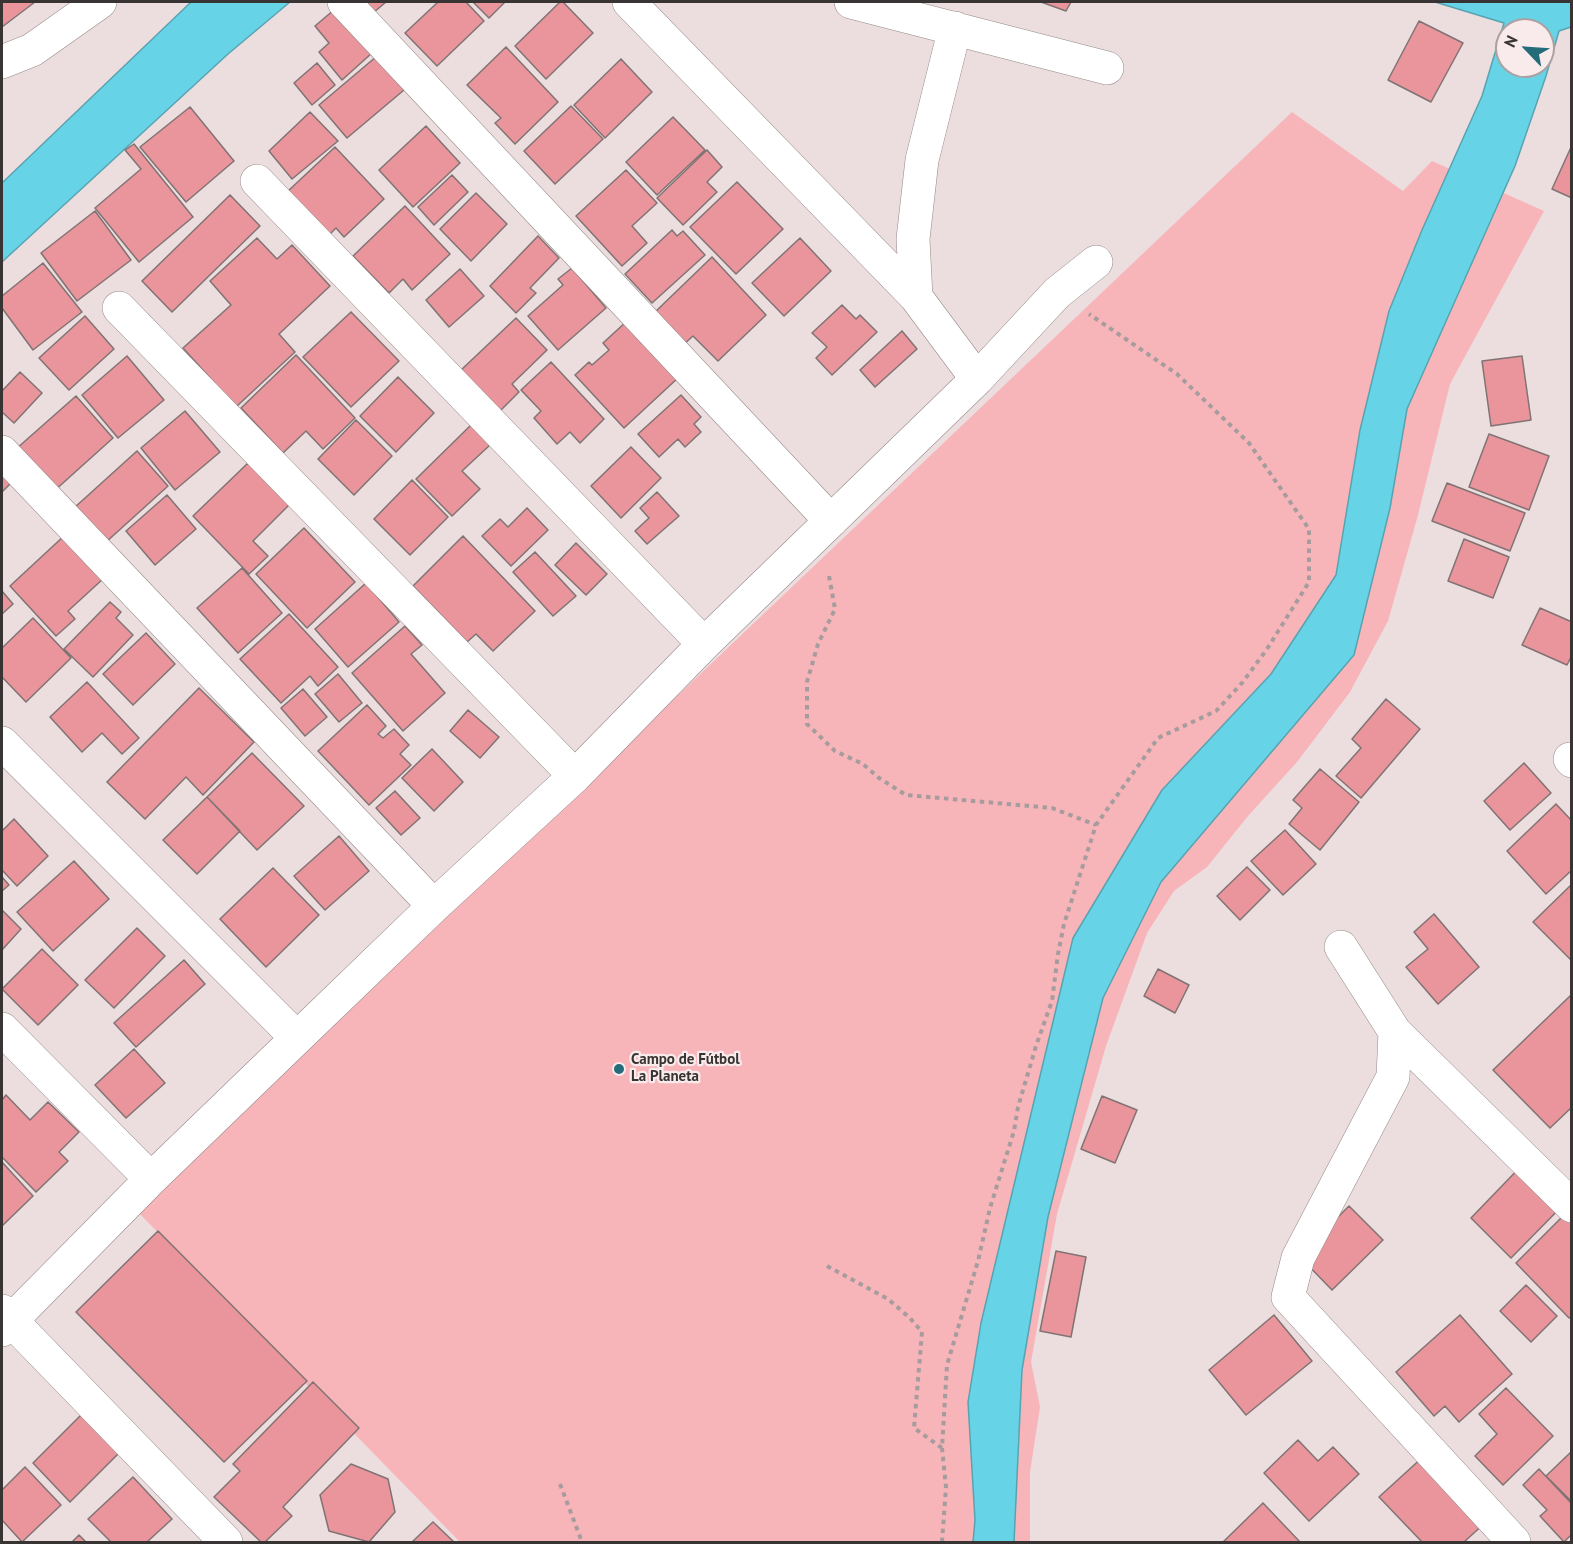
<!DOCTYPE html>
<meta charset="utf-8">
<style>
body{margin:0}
#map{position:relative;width:1573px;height:1544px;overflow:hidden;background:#ecddde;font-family:"PT Sans",sans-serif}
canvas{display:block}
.frame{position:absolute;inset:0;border:3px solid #393434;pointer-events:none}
.north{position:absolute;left:1495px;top:18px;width:60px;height:60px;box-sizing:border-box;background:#f9eaeb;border:2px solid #aca1a2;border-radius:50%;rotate:295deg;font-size:16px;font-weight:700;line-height:24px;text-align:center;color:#393434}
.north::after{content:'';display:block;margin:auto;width:21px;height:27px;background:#246c79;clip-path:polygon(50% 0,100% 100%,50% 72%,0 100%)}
</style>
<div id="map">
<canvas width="1573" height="1544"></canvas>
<div class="frame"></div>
<div class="north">N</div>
</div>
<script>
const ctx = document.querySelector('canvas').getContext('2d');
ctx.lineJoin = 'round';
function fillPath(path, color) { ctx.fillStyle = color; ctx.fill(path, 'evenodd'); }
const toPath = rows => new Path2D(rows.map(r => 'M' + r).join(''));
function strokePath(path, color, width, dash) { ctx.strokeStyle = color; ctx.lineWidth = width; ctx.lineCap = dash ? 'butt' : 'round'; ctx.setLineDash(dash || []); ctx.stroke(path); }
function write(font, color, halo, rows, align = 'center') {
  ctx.font = font + ' "PT Sans",sans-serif'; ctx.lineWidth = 4.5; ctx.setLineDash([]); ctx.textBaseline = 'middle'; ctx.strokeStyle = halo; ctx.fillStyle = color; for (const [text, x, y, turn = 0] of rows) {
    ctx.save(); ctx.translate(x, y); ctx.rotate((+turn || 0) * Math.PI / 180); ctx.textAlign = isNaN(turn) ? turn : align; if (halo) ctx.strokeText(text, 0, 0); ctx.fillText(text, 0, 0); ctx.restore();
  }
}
fillPath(toPath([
 [1292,112,1403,191,1432,161,1544,211,1450,384,1418,515,1388,621,1350,692,1297,762,1248,816,1207,867,1174,891,1147,933,1106,1046,1057,1214,1031,1362,1040,1407,1030,1472,1030,1542,460,1542,136,1210]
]), '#f7b5b9');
const water = toPath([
 [191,2,290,2,228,54,2,262,2,183,191,2],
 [1435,2,1571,2,1571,27,1559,31,1546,76,1515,166,1407,409,1390,508,1354,655,1161,882,1103,998,1048,1217,1022,1370,1014,1542,973,1542,975,1520,968,1402,981,1323,1073,938,1162,790,1271,674,1336,575,1360,430,1389,311,1422,230,1482,96,1504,23,1435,2],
 [1507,30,1543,30,1543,66,1507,66,1507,30]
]);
fillPath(water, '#67d3e7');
strokePath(water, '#59a3b1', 1.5);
const building = toPath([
 [2,2,35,2,2,27,2,2],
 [362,2,386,2,373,13,362,2],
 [438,2,466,2,484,21,437,66,405,33,438,2],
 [473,2,505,2,489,18,473,2],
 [560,2,563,2,593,33,546,79,515,46,560,2],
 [1041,2,1071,2,1066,11,1041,2],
 [335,9,372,53,342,80,319,52,329,43,315,26,335,9],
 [1419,21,1463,43,1431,102,1388,80,1419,21],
 [506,47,558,102,515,144,495,123,501,118,467,85,506,47],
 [377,56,404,90,347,138,319,105,377,56],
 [621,59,652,92,605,138,574,105,621,59],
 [317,63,335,85,312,105,294,83,317,63],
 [571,106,603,139,555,184,524,151,571,106],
 [190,107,234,161,186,202,140,147,190,107],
 [310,112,338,141,292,179,269,151,310,112],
 [673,117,705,150,657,195,626,162,673,117],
 [426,126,460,163,413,207,379,170,426,126],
 [134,144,193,217,139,262,95,208,141,169,125,150,134,144],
 [1572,145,1572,198,1552,189,1572,145],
 [335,147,384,199,344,237,336,228,328,236,287,192,335,147],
 [707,150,722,167,707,182,717,192,683,225,657,198,707,150],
 [626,170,657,203,632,226,647,243,622,266,576,216,626,170],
 [452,175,468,192,434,225,418,207,452,175],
 [737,182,783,229,736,274,690,227,737,182],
 [476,193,507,224,471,261,440,229,476,193],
 [230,195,260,226,172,312,142,281,230,195],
 [405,206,450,254,412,290,403,279,389,293,353,256,405,206],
 [95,211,131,260,77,301,41,253,95,211],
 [672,230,677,236,683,231,705,255,652,303,625,274,672,230],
 [538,236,559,258,530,288,536,293,516,313,490,286,538,236],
 [257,238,277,259,292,245,330,286,279,334,295,352,236,407,183,348,231,305,210,281,257,238],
 [800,238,831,271,784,316,752,283,800,238],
 [712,257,766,315,718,361,693,336,683,345,653,314,712,257],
 [43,263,82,312,33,350,2,308,2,296,43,263],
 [572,268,606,308,558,350,528,316,563,285,558,279,572,268],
 [460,269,484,296,449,327,426,300,460,269],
 [842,305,856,319,860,315,877,332,832,375,816,358,827,347,812,333,842,305],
 [351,312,399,361,351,407,303,357,351,312],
 [85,316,114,349,69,390,39,358,85,316],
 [516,318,547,350,512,384,519,392,499,412,460,371,516,318],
 [627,321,679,377,624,428,575,375,589,362,592,365,609,350,603,343,627,321],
 [902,331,917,349,875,387,860,370,902,331],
 [296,355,355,418,323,449,306,431,283,453,241,408,296,355],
 [127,356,164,400,118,438,82,395,127,356],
 [1522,356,1531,420,1491,426,1482,361,1522,356],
 [551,362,604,419,580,443,570,432,557,444,534,418,541,411,521,390,551,362],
 [20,372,42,393,14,423,2,412,2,391,20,372],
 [398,377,434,413,396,452,360,416,398,377],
 [681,395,701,417,694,424,701,432,685,447,678,439,659,457,638,434,681,395],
 [76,396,113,438,53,492,16,449,76,396],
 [185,411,220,452,175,490,141,448,185,411],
 [356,420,392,456,354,495,318,459,356,420],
 [471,425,490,445,462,471,480,489,452,516,416,479,471,425],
 [1489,434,1549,456,1529,510,1469,487,1489,434],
 [631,447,661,478,621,518,591,486,631,447],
 [137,451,168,486,105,543,74,508,137,451],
 [248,463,289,505,253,541,268,556,249,574,193,516,248,463],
 [2,473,11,483,2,492,2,473],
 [412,480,448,517,410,555,374,519,412,480],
 [1447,483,1525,513,1510,551,1432,521,1447,483],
 [657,492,679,516,647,544,635,531,649,518,640,508,657,492],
 [167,495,196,529,155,565,126,531,167,495],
 [527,508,548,530,511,566,482,536,500,519,508,527,527,508],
 [304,528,355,582,307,628,256,574,304,528],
 [65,535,104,578,68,611,75,619,56,636,10,586,65,535],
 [463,536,535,611,493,651,476,634,467,642,413,586,463,536],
 [1464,539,1509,557,1493,598,1448,581,1464,539],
 [576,543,607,574,586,595,555,565,576,543],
 [535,552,576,596,553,616,513,572,535,552],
 [242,568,282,613,238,653,197,608,242,568],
 [366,583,399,622,348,667,315,629,366,583],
 [2,591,13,604,2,614,2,591],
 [110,602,121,612,116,618,133,635,93,677,64,649,110,602],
 [1540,608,1572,622,1572,655,1567,665,1522,645,1540,608],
 [289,614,338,667,318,686,310,676,281,703,240,659,289,614],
 [33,618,71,658,26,702,2,677,2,648,33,618],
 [405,626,422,645,411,654,445,693,403,731,352,673,405,626],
 [146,633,175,664,133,705,103,674,146,633],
 [338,674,362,703,339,722,315,694,338,674],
 [87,682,139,738,122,754,102,733,82,752,50,717,87,682],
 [199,688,254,742,203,795,186,777,145,819,107,782,199,688],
 [303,689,327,717,305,736,281,708,303,689],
 [1386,699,1420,729,1361,798,1336,776,1361,748,1352,739,1386,699],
 [367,705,386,726,378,734,383,738,394,729,409,745,400,754,411,765,369,805,318,751,367,705],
 [468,710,499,737,480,758,450,731,468,710],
 [432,749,463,782,434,811,402,778,432,749],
 [252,753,304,806,257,850,207,797,252,753],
 [1524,763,1551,793,1510,830,1484,801,1524,763],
 [1320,769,1359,802,1320,850,1289,824,1302,808,1293,800,1320,769],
 [395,791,420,818,401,835,376,808,395,791],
 [207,797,240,831,197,874,163,840,207,797],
 [1556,804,1572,821,1572,870,1546,894,1507,851,1556,804],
 [14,819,48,856,17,886,2,870,2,831,14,819],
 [1285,830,1316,864,1283,895,1251,861,1285,830],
 [339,836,369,871,325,910,294,876,339,836],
 [74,861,109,899,53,951,17,912,74,861],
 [1247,867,1270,890,1240,920,1217,896,1247,867],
 [273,868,319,915,266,967,220,919,273,868],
 [2,877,9,885,2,891,2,877],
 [1572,884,1572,961,1533,922,1572,884],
 [2,910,21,929,2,950,2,910],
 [1434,914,1479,967,1438,1004,1406,967,1428,949,1414,932,1434,914],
 [137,928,165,956,114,1008,85,980,137,928],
 [42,949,78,985,38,1025,2,989,42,949],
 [184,960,205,984,136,1047,114,1023,184,960],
 [1158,969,1189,985,1175,1013,1144,996,1158,969],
 [1570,996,1572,997,1572,1107,1550,1128,1493,1070,1570,996],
 [134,1049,165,1083,126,1118,95,1085,134,1049],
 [6,1095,30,1120,48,1102,79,1132,59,1152,68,1161,36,1192,2,1157,2,1100,6,1095],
 [1102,1096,1137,1110,1115,1163,1081,1149,1102,1096],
 [1526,1161,1567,1201,1511,1258,1471,1218,1526,1161],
 [2,1162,33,1196,2,1226,2,1162],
 [1349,1206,1383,1240,1332,1290,1299,1256,1349,1206],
 [1568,1211,1572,1214,1572,1316,1569,1318,1516,1263,1568,1211],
 [158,1231,307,1381,224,1462,76,1312,158,1231],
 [1056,1251,1086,1257,1071,1337,1040,1331,1056,1251],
 [1526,1285,1557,1316,1531,1342,1500,1311,1526,1285],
 [1274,1315,1312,1361,1246,1415,1209,1370,1274,1315],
 [1460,1315,1512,1374,1459,1422,1445,1406,1434,1416,1396,1372,1460,1315],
 [313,1382,359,1428,283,1507,292,1516,265,1542,261,1542,214,1497,240,1471,233,1464,313,1382],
 [1506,1388,1553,1436,1503,1485,1475,1456,1497,1434,1479,1414,1506,1388],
 [82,1414,120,1452,70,1502,33,1463,82,1414],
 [1298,1440,1318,1461,1333,1447,1359,1474,1309,1521,1264,1473,1298,1440],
 [1572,1451,1572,1502,1546,1476,1572,1451],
 [1425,1455,1486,1522,1464,1542,1422,1542,1379,1497,1425,1455],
 [351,1464,388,1479,395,1512,369,1542,329,1531,320,1495,351,1464],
 [25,1467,61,1505,22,1542,2,1520,2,1490,25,1467],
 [1539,1469,1572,1504,1572,1534,1564,1542,1540,1516,1547,1510,1523,1485,1539,1469],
 [133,1477,172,1519,147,1542,111,1542,88,1519,133,1477],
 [1263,1503,1300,1542,1223,1542,1263,1503],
 [433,1522,454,1542,412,1542,433,1522],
 [79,1535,86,1542,72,1542,79,1535]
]);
fillPath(building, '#ea959b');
strokePath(building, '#807374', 1.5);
const street = toPath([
 [344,2,831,521],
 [629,2,916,297,977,379],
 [851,2,1107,68],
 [2,62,32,50,100,2],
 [257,181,704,644],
 [916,297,913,239,922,160,955,28],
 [119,308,575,776],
 [2,452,434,906],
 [2,743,297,1038],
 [1570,759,1572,761],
 [1341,947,1395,1032,1393,1077,1298,1258,1288,1297,1514,1542],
 [2,1029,151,1179],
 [1395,1032,1572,1206],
 [2,1311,226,1542],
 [2,1330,151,1179,297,1038,434,906,575,776,704,644,977,379,1057,293,1096,262]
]);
strokePath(street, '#968989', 34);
strokePath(toPath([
 [829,576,835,609,818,644,807,682,807,724,835,751,863,764,879,778,906,795,1052,808,1096,825],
 [827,1266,888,1299,910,1318,922,1332,914,1428,942,1448],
 [560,1484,582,1542],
 [942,1542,946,1487,942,1448,947,1365,978,1261,990,1208,1014,1131,1018,1107,1036,1046,1052,1001,1058,954,1064,924,1096,825,1158,738,1216,711,1242,683,1267,649,1309,582,1309,529,1249,443,1177,374,1089,314]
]), '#a79c9d', 4, [4.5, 4.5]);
strokePath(street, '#fff', 33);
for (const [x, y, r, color] of [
 [619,1069,6,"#246c79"]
]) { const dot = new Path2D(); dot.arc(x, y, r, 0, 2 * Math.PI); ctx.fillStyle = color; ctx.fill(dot); strokePath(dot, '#f9eaeb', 2); }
write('bold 15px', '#393434', '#f9eaeb', [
 ["Campo de Fútbol",631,1060],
 ["La Planeta",631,1077]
], 'left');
</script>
